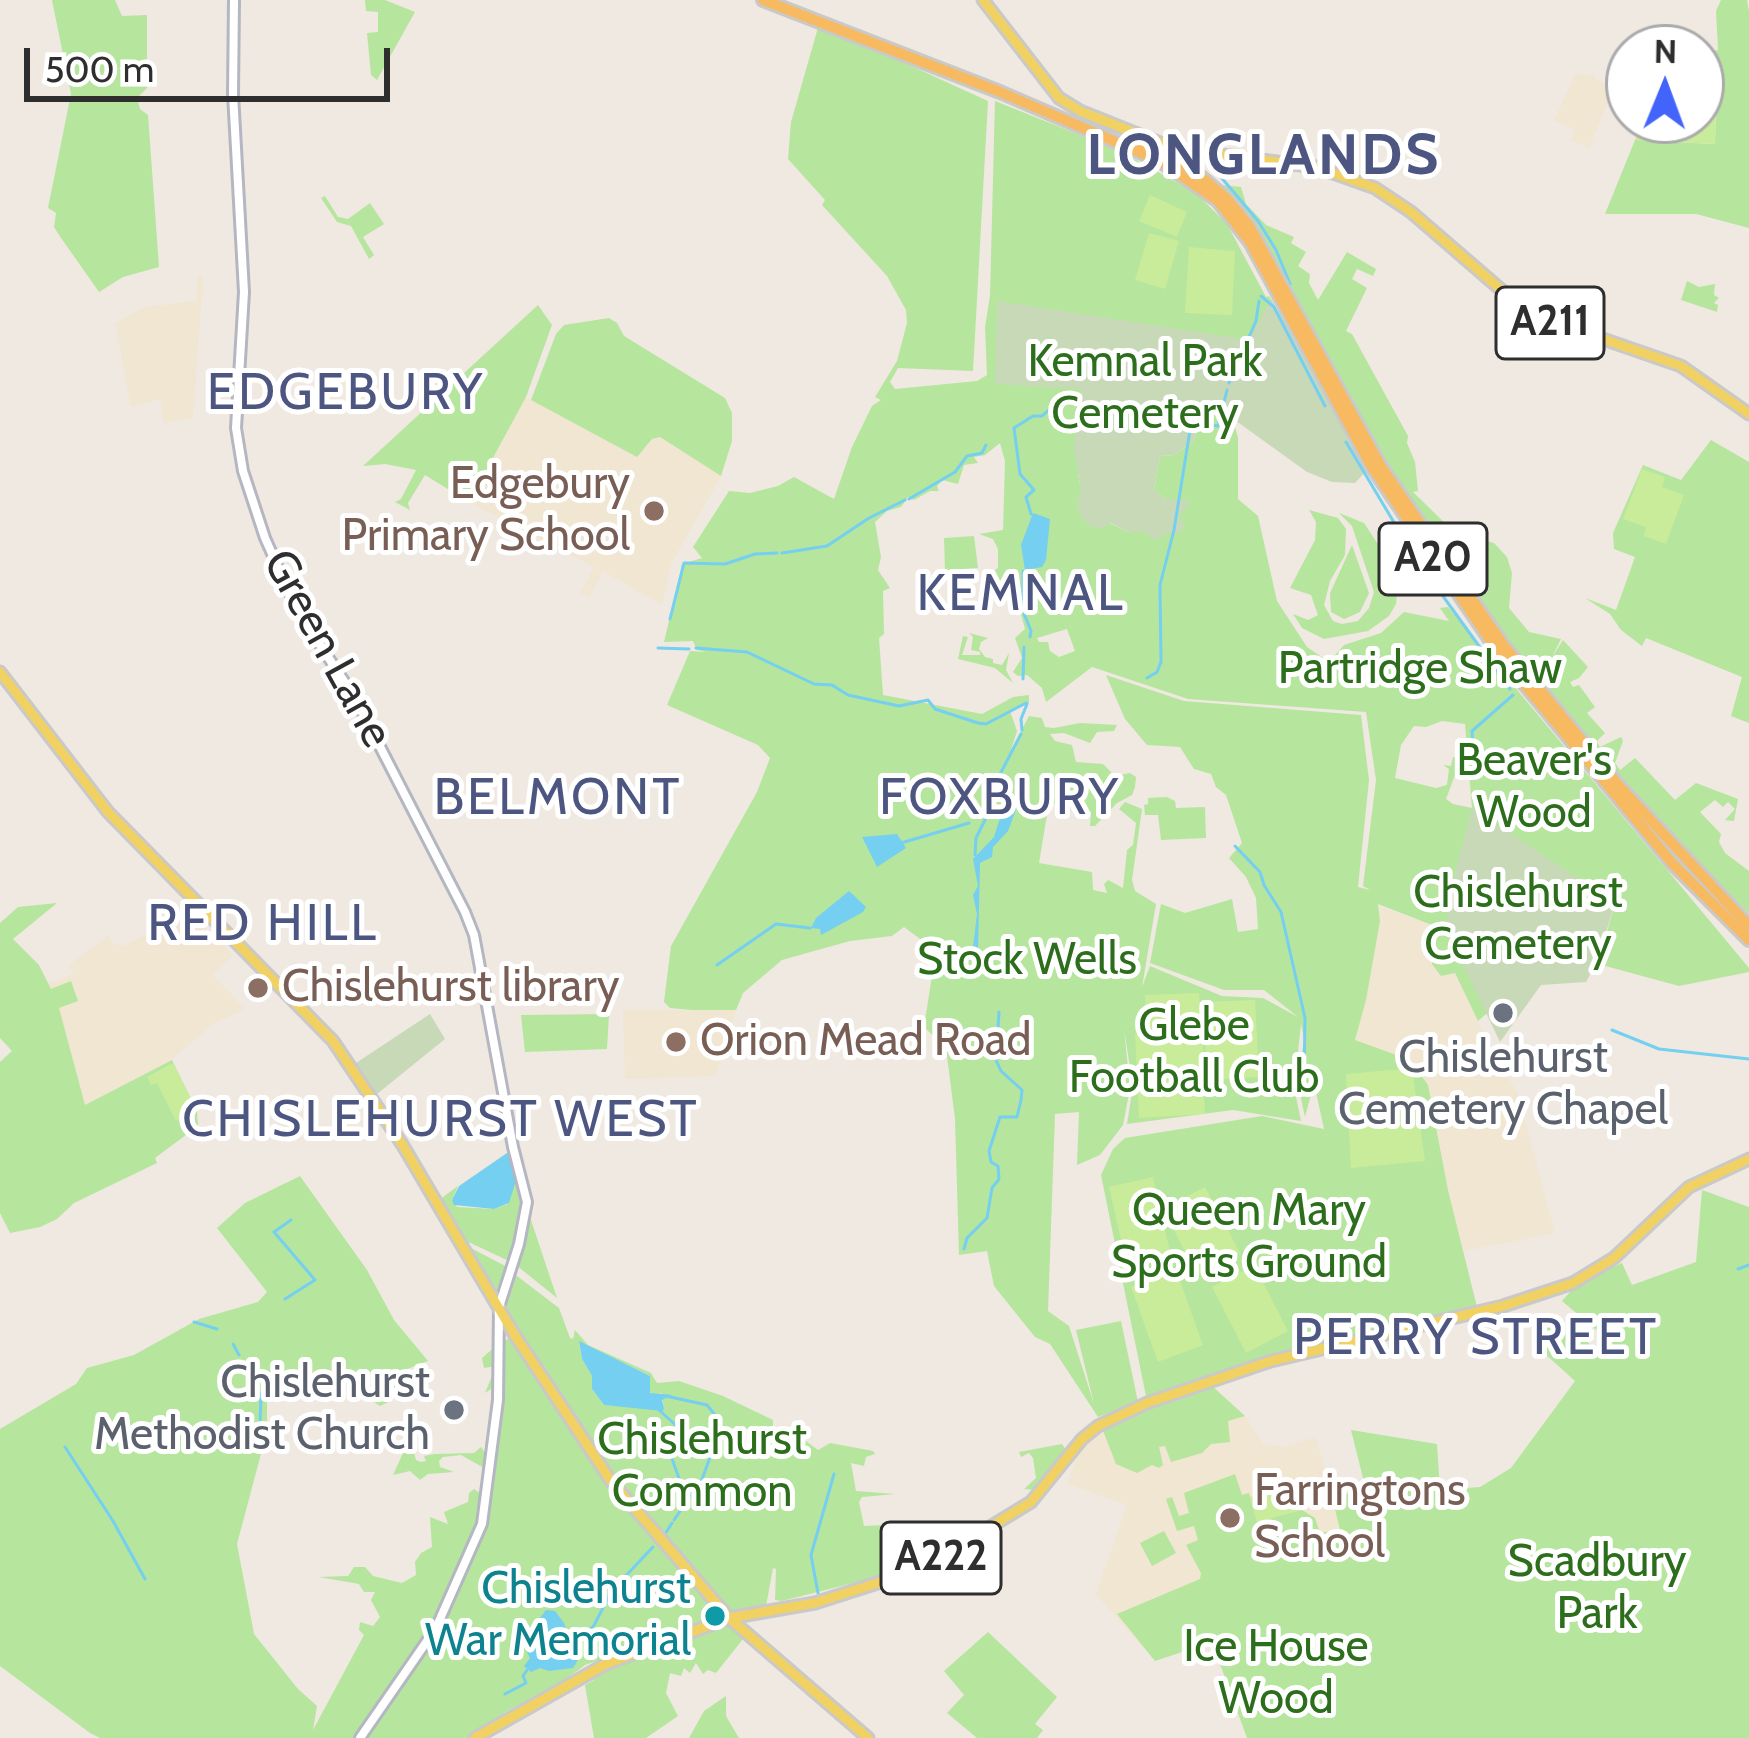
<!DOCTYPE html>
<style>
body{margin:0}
#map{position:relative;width:1749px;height:1738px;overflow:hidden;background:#efe9e1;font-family:Cabin,sans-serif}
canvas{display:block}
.north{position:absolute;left:1605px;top:24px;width:120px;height:120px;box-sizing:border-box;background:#fff;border:3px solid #ababab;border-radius:50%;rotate:1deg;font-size:33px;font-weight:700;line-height:48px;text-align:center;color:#2e2e2e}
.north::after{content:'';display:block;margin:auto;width:42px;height:54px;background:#4264fb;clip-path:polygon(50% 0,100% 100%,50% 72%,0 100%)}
.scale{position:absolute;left:24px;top:48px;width:366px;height:54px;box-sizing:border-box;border:6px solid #2e2e2e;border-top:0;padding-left:15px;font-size:36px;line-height:42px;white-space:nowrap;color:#2e2e2e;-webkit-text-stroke:9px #fff;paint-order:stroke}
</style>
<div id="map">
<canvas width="1749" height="1738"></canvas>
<div class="north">N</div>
<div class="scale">500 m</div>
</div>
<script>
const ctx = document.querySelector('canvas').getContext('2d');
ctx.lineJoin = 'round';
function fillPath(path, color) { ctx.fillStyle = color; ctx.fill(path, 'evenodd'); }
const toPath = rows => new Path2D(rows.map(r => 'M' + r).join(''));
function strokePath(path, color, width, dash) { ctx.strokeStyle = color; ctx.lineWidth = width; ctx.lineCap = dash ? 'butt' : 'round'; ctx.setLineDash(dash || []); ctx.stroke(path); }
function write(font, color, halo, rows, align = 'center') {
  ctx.font = font + ' Cabin,sans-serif'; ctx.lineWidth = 10; ctx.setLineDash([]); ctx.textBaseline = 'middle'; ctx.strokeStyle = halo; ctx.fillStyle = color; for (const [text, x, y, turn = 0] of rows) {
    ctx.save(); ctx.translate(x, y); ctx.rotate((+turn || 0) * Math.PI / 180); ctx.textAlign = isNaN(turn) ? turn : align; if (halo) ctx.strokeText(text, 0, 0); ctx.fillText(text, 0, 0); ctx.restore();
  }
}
fillPath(toPath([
 [1575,74,1595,75,1595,79,1614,87,1589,148,1571,140,1575,129,1554,121],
 [197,276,202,276,202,294,193,418,164,423,160,399,131,407,115,323,145,307,197,301],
 [526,397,636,456,652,439,659,437,721,476,672,562,662,605,603,571,589,597,581,593,594,567,469,502],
 [1379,906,1432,925,1489,1045,1518,1094,1555,1233,1464,1251,1448,1190,1428,1085,1356,1041],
 [186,909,233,955,213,975,245,1009,213,1024,171,1060,81,1108,48,984,74,973,69,965,108,936,113,944,123,946,163,926,175,913],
 [736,1010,716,1076,625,1079,623,1010],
 [1211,1385,1245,1416,1263,1444,1283,1447,1316,1437,1356,1592,1155,1661,1096,1594,1127,1505,1068,1484,1078,1453,1095,1431]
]), '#f0e6d1');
fillPath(toPath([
 [52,0,115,0,122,16,147,15,147,88,137,98,140,109,148,115,159,267,123,277,99,292,59,235,54,227,56,213,48,208,71,94],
 [365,0,385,0,415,12,377,80,371,75,367,33,378,32,378,12,366,11],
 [1721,0,1747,0,1749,11,1749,228,1696,214,1605,214,1635,140,1715,144,1716,110,1701,108,1701,54,1718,50,1716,11],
 [819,24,988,101,973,371,898,368,890,382,895,389,977,381,987,375,985,327,990,296,995,101,1120,151,1196,193,1227,224,1266,297,1269,296,1293,336,1268,346,1014,304,1082,389,1078,474,1087,522,1110,523,1130,533,1139,529,1151,534,1166,499,1154,490,1160,456,1175,455,1193,441,1204,414,1232,418,1238,437,1238,499,1258,516,1277,601,1307,647,1329,662,1344,645,1381,633,1404,612,1449,621,1440,608,1448,607,1749,968,1749,972,1679,986,1598,964,1615,903,1478,1021,1455,973,1441,976,1432,964,1432,947,1436,942,1432,925,1378,904,1380,921,1366,1000,1355,1040,1410,1060,1428,1085,1448,1190,1477,1307,1273,1355,1147,1401,1101,1175,1113,1149,1125,1138,1262,1116,1324,1129,1314,1083,1305,1117,1298,1085,1304,1039,1301,1024,1294,1087,1301,1121,1233,1110,1127,1124,1133,1086,1124,1029,1130,1088,1123,1125,1100,1155,1077,1165,1079,1112,1055,1114,1048,1311,1069,1326,1094,1404,1076,1330,1121,1321,1138,1402,1098,1417,1050,1344,1035,1337,994,1286,987,1251,959,1255,955,1119,946,1048,924,1027,935,956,923,941,904,927,892,936,850,941,782,960,743,993,736,1010,692,1010,670,1008,664,1002,671,946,757,792,770,758,758,745,667,705,690,651,706,652,697,650,693,641,664,642,682,564,702,558,693,547,729,491,750,493,778,486,794,477,834,499,852,447,872,406,881,400,875,397,897,361,907,323,906,310,887,276,822,205,825,200,788,159,791,122],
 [1000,443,1005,461,1003,530,979,534,993,539,998,549,998,568,995,570,998,582,1012,580,1025,629,1015,638,1022,658,1013,672,1018,676,1027,675,1042,688,1046,702,1092,667,1188,699,1366,712,1376,780,1363,886,1370,890,1358,887,1369,780,1361,715,1184,701,1106,675,1125,719,1147,745,1180,747,1194,769,1211,774,1216,787,1226,795,1242,843,1229,858,1246,877,1256,898,1258,929,1238,932,1232,899,1185,913,1161,904,1150,963,1224,990,1264,990,1298,1017,1263,998,1222,996,1150,966,1142,987,1156,904,1135,891,1132,880,1142,809,1125,802,1119,809,1136,823,1133,845,1127,850,1123,888,1108,880,1104,884,1107,893,1093,890,1092,872,1039,863,1049,803,1091,812,1090,826,1095,826,1117,803,1132,795,1135,787,1136,777,1130,773,1115,776,1103,764,1076,762,1072,745,1055,741,1050,734,1064,733,1090,743,1097,732,1114,731,1117,725,1080,723,1054,728,1045,727,1042,718,1029,716,1011,750,1017,731,1010,711,1029,703,1029,695,1013,697,982,714,883,695,879,638,884,634,883,591,890,588,878,570,881,557,875,522,887,511,901,507,908,497,914,500,930,491,939,491,937,486,942,480,958,484,964,465,978,463,974,457,985,455],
 [1067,629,1075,651,1059,657,1050,651,1048,642,1039,642,1037,638],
 [1442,721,1465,724,1472,808,1453,804,1446,799,1455,775,1461,775,1457,757,1453,757,1451,766,1443,765,1449,769,1447,785,1436,788,1395,778,1401,745,1414,726,1426,727],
 [1223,185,1241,187,1246,204,1266,225,1294,237,1291,243,1306,252,1298,266,1310,274,1309,283,1318,300,1347,252,1376,269,1373,276,1357,269,1352,279,1367,288,1346,331,1352,334,1408,436,1407,443,1415,462,1418,491,1413,492,1453,531,1494,543,1507,557,1512,573,1509,608,1529,632,1561,639,1552,657,1563,640,1588,667,1579,678,1570,682,1573,687,1579,685,1595,707,1587,713,1605,733,1597,741,1600,747,1621,737,1623,741,1615,763,1620,770,1635,758,1675,800,1696,783,1738,799,1734,821,1725,820,1735,809,1728,802,1723,807,1715,800,1700,812,1721,834,1719,842,1725,853,1749,871,1749,914,1642,805,1510,644,1405,491,1335,375,1268,246],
 [325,196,338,217,348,219,370,203,384,224,363,237,374,255,369,259,351,226,337,222,321,198],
 [1687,281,1699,287,1715,284,1714,295,1719,298,1714,303,1718,305,1717,312,1681,300],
 [538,305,552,325,526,397,469,502,425,475,408,503,410,510,395,502,401,499,416,470,385,464,363,466],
 [609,318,617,323,624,336,725,398,732,413,732,441,721,476,660,437,652,439,637,457,531,400,556,334,564,325],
 [1711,440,1749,462,1749,723,1731,716,1742,677,1646,638,1642,646,1621,630,1610,614,1585,598,1616,610,1635,557,1614,549,1613,533,1643,465,1681,480],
 [1309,510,1338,518,1346,529,1345,555,1330,581,1324,605,1333,621,1342,624,1358,621,1369,608,1374,592,1352,526,1339,513,1364,523,1393,567,1398,585,1396,604,1389,616,1368,631,1324,639,1302,628,1293,614,1308,620,1318,615,1311,595,1290,588,1315,540,1316,522],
 [974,536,978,568,945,570,944,538],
 [1352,545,1369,593,1360,612,1344,619,1331,612,1330,593],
 [969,633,988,638,981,642,979,649,985,657,993,659,993,663,1002,665,1009,653,1006,670,1013,683,995,668,958,659,963,636,968,637,962,655,980,655,980,652,971,650,973,637],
 [1167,797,1175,801,1176,808,1205,807,1206,838,1161,840,1158,815,1145,815,1144,805,1148,804,1148,798],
 [57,903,13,939,39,965,51,989,71,981,78,1001,59,1008,85,1105,172,1060,197,1111,198,1126,155,1158,157,1163,74,1203,57,1219,40,1227,10,1233,0,1213,0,1062,12,1051,0,1038,0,923,18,907],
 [609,1014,607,1049,525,1052,521,1015],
 [516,1174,525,1208,511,1262,462,1239,439,1200,458,1186,452,1200,457,1207,494,1209,508,1204],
 [300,1176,367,1270,394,1320,428,1361,392,1375,401,1396,380,1406,325,1369,267,1392,267,1431,237,1544,254,1634,298,1689,317,1706,313,1730,364,1635,359,1630,360,1622,373,1626,380,1617,371,1600,375,1592,364,1592,359,1584,319,1577,348,1576,354,1567,365,1567,373,1576,402,1583,416,1575,415,1562,421,1553,432,1547,430,1517,448,1524,444,1512,468,1502,469,1493,474,1489,483,1495,488,1471,494,1469,499,1400,494,1387,485,1393,496,1366,484,1368,482,1358,503,1340,511,1339,530,1361,503,1302,513,1273,559,1308,570,1338,573,1339,575,1330,588,1345,651,1373,657,1383,679,1381,723,1396,773,1420,773,1434,792,1431,818,1450,830,1443,873,1451,875,1454,866,1457,864,1466,851,1463,856,1491,895,1494,862,1497,859,1502,864,1526,925,1523,880,1545,882,1561,906,1559,916,1563,866,1583,857,1582,782,1601,775,1600,776,1569,773,1568,766,1606,729,1613,603,1462,652,1536,711,1605,713,1621,585,1665,557,1686,507,1711,468,1738,100,1738,90,1733,0,1666,0,1429,76,1384,87,1368,134,1355,199,1319,258,1302,267,1292,217,1228,245,1203],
 [579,1342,650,1376,648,1391,656,1396,661,1393,664,1408,604,1405,592,1389,592,1376,582,1359],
 [1702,1190,1749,1207,1749,1738,1247,1738,1212,1642,1155,1661,1117,1614,1200,1579,1201,1573,1186,1545,1198,1540,1194,1526,1177,1531,1166,1499,1172,1497,1179,1516,1189,1513,1184,1493,1235,1474,1242,1495,1249,1493,1257,1521,1302,1510,1315,1518,1320,1533,1340,1530,1332,1497,1366,1490,1351,1430,1437,1444,1440,1490,1480,1487,1511,1468,1575,1381,1533,1343,1553,1315,1605,1356,1613,1344,1562,1301,1577,1284,1622,1263,1632,1285,1696,1262],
 [529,1214,557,1298,516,1265],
 [469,1247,509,1268,499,1297],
 [1211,1385,1245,1416,1228,1421,1230,1442,1211,1444,1202,1453,1171,1462,1165,1446,1159,1447,1163,1465,1159,1468,1152,1465,1137,1473,1116,1464,1102,1428],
 [1062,1444,1067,1452,1035,1490,1024,1489,1036,1478,1033,1458,1029,1453,1021,1457,1019,1452],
 [481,1447,486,1454,484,1468,461,1455,443,1457,439,1461,440,1467,454,1472,428,1474,420,1480,410,1471,393,1475,403,1453,414,1453,416,1460,421,1462,426,1461,424,1456,434,1454,474,1453],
 [1164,1531,1176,1553,1152,1566,1140,1543],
 [730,1626,743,1639,716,1673,708,1670,703,1674,696,1663,690,1673,684,1668,681,1676,670,1673,666,1693,678,1716,646,1738,594,1738,585,1685,594,1680,594,1675,712,1628],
 [988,1632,1057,1697,1035,1724,1043,1730,1037,1738,977,1738,947,1713,964,1695,944,1671],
 [726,1696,726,1716,739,1738,689,1738,704,1711]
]), '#b6e59e');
fillPath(toPath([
 [1271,299,1369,468,1355,483,1332,482,1307,472,1232,418,1204,414,1193,441,1175,455,1160,456,1154,490,1166,499,1191,500,1178,518,1185,524,1180,533,1170,532,1155,540,1143,531,1130,533,1111,523,1103,528,1092,527,1080,515,1077,507,1081,502,1077,498,1081,492,1074,447,1081,389,995,384,997,301,1249,340],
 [1472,808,1615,903,1597,962,1586,982,1541,985,1500,1042,1446,929,1450,892],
 [430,1014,445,1039,377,1094,356,1063]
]), '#c8d9b8');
fillPath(toPath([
 [1701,108,1716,110,1715,144,1635,140,1643,120,1701,120],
 [1150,195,1187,212,1177,237,1139,221],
 [1149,233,1179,241,1165,289,1135,280],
 [1189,247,1235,251,1232,315,1185,313],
 [1642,469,1665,477,1662,487,1684,495,1666,544,1644,536,1646,527,1623,519],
 [1199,993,1201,1026,1147,1029,1145,995],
 [1255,1000,1259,1077,1207,1080,1203,1002],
 [1202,1030,1204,1071,1137,1074,1135,1034],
 [173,1063,197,1111,176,1121,157,1083,151,1085,147,1077],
 [1412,1068,1425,1161,1351,1168,1346,1074],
 [1203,1075,1205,1114,1139,1118,1137,1078],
 [1153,1177,1170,1252,1126,1262,1109,1187],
 [1205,1187,1240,1253,1197,1275,1163,1209],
 [1254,1265,1288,1331,1246,1353,1212,1287],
 [1176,1270,1203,1345,1158,1362,1131,1287],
 [1295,1484,1302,1510,1257,1522,1250,1497]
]), '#c9ec9a');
fillPath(toPath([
 [1033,513,1050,519,1046,560,1042,567,1025,570,1021,545],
 [1010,803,1017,807,1008,831,993,847,992,857,980,863,978,952,973,947,977,914,973,895,978,886,973,859,994,837,1001,815],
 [897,834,906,848,877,867,862,837],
 [849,891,866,907,863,912,821,935,820,929,811,928,816,918],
 [507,1153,512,1153,518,1174,509,1203,494,1209,454,1205,452,1200,459,1186],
 [579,1341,650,1376,650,1393,672,1395,662,1400,664,1408,663,1411,604,1405,592,1389,592,1376,582,1359],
 [546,1610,555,1611,564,1623,578,1660,573,1668,549,1671,540,1668,531,1672,524,1666,530,1658,525,1648,525,1638]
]), '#75cff0');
strokePath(toPath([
 [1218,163,1220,176,1258,221,1276,250,1290,284],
 [1261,296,1274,307,1325,406],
 [1229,383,1256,321,1259,301],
 [1346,442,1414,556,1510,689],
 [909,499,955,472,967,456,982,453,986,445],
 [1031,514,1026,497,1034,490,1020,474,1014,428,1033,416,1042,416,1059,401],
 [782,553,827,546,869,518,905,500],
 [1023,571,1023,611,1031,631,1030,637],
 [670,619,684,563,725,564,755,554,777,553],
 [658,648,689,649],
 [696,648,747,652,814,684,832,685,848,695,899,706,928,700,935,709,978,723,986,724,1026,703],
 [1147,678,1157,672,1161,662,1160,585,1174,530,1190,430,1198,423,1218,426,1227,390],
 [1023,679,1024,647],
 [1022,730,1021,719,1027,704],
 [1474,765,1472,731,1513,695],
 [997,780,1021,734],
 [987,817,993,797],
 [901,843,969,823],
 [1235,846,1260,872,1264,885,1281,912,1305,1018,1304,1076],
 [975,855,976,838,986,818],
 [717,965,776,924,810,928],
 [1612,1030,1659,1049,1749,1059],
 [964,1249,967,1238,987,1218,992,1188,999,1179,998,1166,991,1162,989,1151,1000,1117,1017,1117,1021,1100,1022,1090,1001,1071,996,1060,999,1012],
 [1738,1269,1749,1265],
 [285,1299,315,1280,274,1232,291,1220],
 [194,1322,217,1329],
 [233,1344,239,1355],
 [666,1396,707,1405,715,1415,712,1452,701,1482,688,1499],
 [659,1410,680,1429,670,1442,670,1453,687,1501,674,1520],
 [260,1425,261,1394],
 [65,1447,113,1521,145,1579],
 [665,1534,672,1523],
 [619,1583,653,1547],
 [818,1593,811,1555,834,1474],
 [578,1635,593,1627,614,1587],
 [505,1694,526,1683,523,1676,527,1670]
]), '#75cff0', 3);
const secondary = toPath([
 [234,0,233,94,244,292,236,428,243,471,265,538,297,610,355,698,465,912,474,935,513,1147,527,1202,519,1244,499,1307,498,1400,482,1524,436,1628,360,1738]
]);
const primary = toPath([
 [983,0,1059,98,1080,111,1175,149,1316,167,1375,188,1411,212,1528,313,1681,366,1749,414],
 [0,672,108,812,333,1041,402,1144,514,1334,611,1481,729,1618,868,1738],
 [475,1738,606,1664,729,1618,815,1603,921,1569,1031,1502,1082,1439,1098,1426,1147,1403,1271,1361,1503,1306,1573,1283,1614,1258,1689,1187,1749,1159]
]);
const trunk = toPath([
 [763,0,1000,92,1160,161,1218,201,1250,242,1372,467,1501,656,1672,863,1749,940],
 [1139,143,1192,169,1226,198,1249,226,1380,465,1504,646,1619,786,1749,926]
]);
strokePath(secondary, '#b4b7c1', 14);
strokePath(primary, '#c9c9c9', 15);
strokePath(trunk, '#c9c9c9', 16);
strokePath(secondary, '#fff', 8);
strokePath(primary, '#f2d163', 9);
strokePath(trunk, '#f8ba60', 10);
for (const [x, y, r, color] of [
 [654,511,12,"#8d6e63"],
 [258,988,12,"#8d6e63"],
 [1503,1013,12,"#6b7280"],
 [676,1042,12,"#8d6e63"],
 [454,1410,12,"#6b7280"],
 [1230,1518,12,"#8d6e63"],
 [715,1616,12,"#0f9aa8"]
]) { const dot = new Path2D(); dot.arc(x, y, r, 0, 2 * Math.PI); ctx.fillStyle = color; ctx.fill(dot); strokePath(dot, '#fff', 4.5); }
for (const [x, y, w] of [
 [1550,323,108],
 [1433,559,108],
 [941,1558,120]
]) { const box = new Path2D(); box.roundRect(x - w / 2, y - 36, w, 72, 9); ctx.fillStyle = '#fff'; ctx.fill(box); strokePath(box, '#2e2e2e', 3); }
write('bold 42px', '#2e2e2e', null, [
 ["A211",1550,323],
 ["A20",1433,559],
 ["A222",941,1558]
]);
write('45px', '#2c6e1b', '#fff', [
 ["Kemnal Park",1145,363],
 ["Cemetery",1145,415],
 ["Partridge Shaw",1420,670],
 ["Beaver's",1534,762],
 ["Wood",1534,814],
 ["Chislehurst",1518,894],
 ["Cemetery",1518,946],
 ["Stock Wells",1027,961],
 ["Glebe",1194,1027],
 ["Football Club",1194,1079],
 ["Queen Mary",1249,1212],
 ["Sports Ground",1249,1264],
 ["Chislehurst",702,1441],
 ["Common",702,1493],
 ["Scadbury",1597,1563],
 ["Park",1597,1615],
 ["Ice House",1276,1648],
 ["Wood",1276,1700]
]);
write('45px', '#785e54', '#fff', [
 ["Edgebury",630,485,"right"],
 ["Primary School",630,537,"right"],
 ["Chislehurst library",282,988],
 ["Orion Mead Road",700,1042],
 ["Farringtons",1254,1492],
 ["School",1254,1544]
], 'left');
write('45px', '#2e2e2e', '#fff', [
 ["Green Lane",327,649,61]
]);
write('45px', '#5b616d', '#fff', [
 ["Chislehurst",1503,1059],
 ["Cemetery Chapel",1503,1111],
 ["Chislehurst",430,1384,"right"],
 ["Methodist Church",430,1436,"right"]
]);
write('45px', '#0d838f', '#fff', [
 ["Chislehurst",691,1590],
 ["War Memorial",691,1642]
], 'right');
ctx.letterSpacing = '3px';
write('51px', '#4d5680', '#fff', [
 ["EDGEBURY",346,394],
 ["KEMNAL",1021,595],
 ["BELMONT",558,799],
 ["FOXBURY",1000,799],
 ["RED HILL",263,925],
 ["CHISLEHURST WEST",441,1121],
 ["PERRY STREET",1476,1339]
]);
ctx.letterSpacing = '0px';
ctx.letterSpacing = '3px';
write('bold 57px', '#4d5680', '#fff', [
 ["LONGLANDS",1264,157]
]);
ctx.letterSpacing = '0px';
</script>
